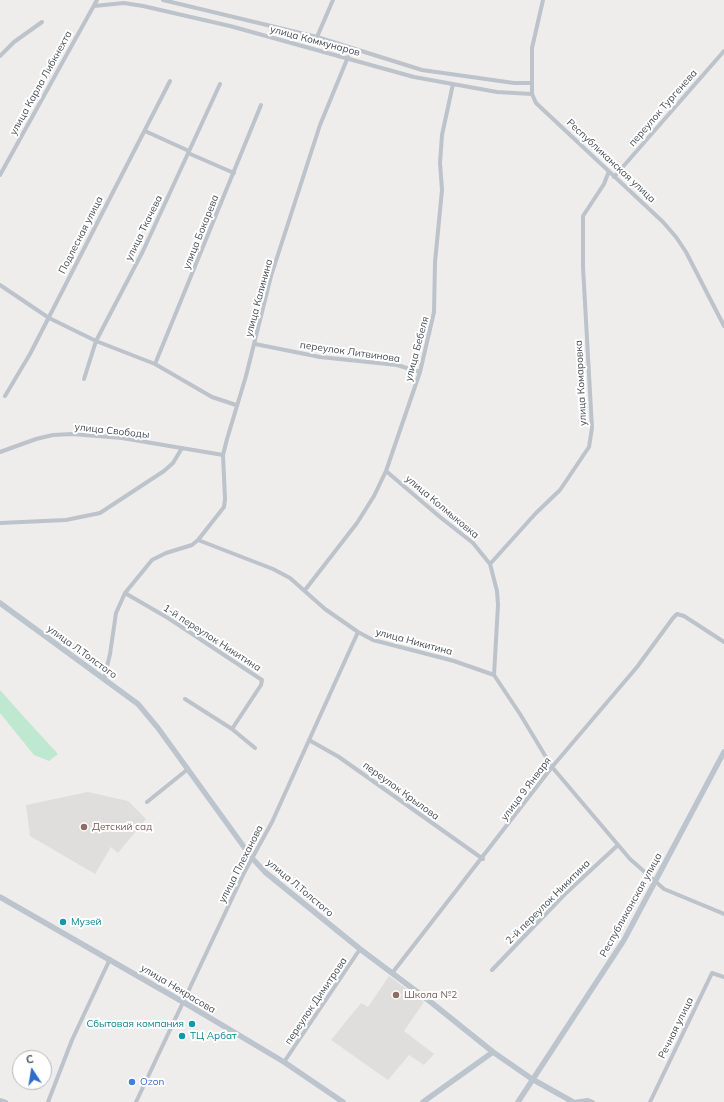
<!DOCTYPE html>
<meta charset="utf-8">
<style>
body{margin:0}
#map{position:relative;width:724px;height:1102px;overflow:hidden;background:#efecec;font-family:Mulish,sans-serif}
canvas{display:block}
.north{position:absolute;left:12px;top:1050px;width:40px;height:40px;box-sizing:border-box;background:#fff;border:1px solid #b5b9bc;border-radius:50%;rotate:348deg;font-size:11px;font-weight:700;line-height:16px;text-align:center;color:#474f57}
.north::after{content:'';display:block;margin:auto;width:14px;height:18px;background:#2d6dc8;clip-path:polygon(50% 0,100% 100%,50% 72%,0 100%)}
</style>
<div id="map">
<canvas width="724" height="1102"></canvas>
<div class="north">С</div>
</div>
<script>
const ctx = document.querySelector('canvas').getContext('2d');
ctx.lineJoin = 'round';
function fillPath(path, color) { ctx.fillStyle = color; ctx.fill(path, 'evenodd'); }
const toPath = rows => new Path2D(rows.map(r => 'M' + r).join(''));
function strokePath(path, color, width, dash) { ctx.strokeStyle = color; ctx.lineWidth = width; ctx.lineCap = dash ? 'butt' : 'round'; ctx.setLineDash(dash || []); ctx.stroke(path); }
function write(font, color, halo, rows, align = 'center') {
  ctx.font = font + ' Mulish,sans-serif'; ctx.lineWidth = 4; ctx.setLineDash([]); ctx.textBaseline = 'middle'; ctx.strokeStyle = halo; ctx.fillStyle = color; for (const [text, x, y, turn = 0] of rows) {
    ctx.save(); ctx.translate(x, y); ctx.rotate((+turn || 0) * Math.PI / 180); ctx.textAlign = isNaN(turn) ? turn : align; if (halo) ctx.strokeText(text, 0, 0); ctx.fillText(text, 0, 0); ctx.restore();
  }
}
fillPath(toPath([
 [88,792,128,801,146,819,118,853,111,847,95,874,30,836,26,805],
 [389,976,424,1002,404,1031,434,1054,424,1065,409,1055,388,1080,331,1040,361,1003,368,1007]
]), '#e0dddd');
fillPath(toPath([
 [0,690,24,717,58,754,49,761,34,755,0,713]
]), '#bfe8d0');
strokePath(toPath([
 [163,0,317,37,422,70,514,83,531,83],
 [543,0,532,48,532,94,536,103,663,222,676,237,686,252,724,326],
 [94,6,124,3,143,6,230,26,414,77,497,92,532,94],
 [317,37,333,0],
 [0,56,14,42,42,22],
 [145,131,189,151],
 [188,153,234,173],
 [0,175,97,0],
 [614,177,724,51],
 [0,285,49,318,96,341,155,364,212,397,236,405],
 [255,344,320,357,397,365,420,372],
 [155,364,261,105],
 [84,379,96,341,143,251,220,84],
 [5,396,30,354,170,81],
 [0,452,36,439,53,435,72,434,122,438,223,455],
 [386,471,440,517,473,543,490,564,497,591,498,605,494,675],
 [0,523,66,520,100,513,164,471,173,463,182,448],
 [198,540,224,507,225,499,223,455,227,439,246,376,271,276,320,125,348,57],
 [490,564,536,513,560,490,589,447,592,428,583,267,583,216,604,184,609,171],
 [305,590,357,523,374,496,386,471,420,372,434,312,435,262,442,190,440,163,442,135,453,84],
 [125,593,168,618,262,680,261,685,232,729,185,699],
 [104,679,110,654,116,613,125,593,152,560,166,553,192,545,198,540,273,569,290,578,325,609,358,632,373,640,454,661,494,675,520,714,552,767,630,859,664,889,724,914],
 [232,729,255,748],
 [309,740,339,757,483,859],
 [147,802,188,769],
 [492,970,564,895,618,845],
 [393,972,552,767,637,667,673,618,677,614,684,616,724,642],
 [284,1062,360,949],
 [0,1100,6,1102],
 [48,1102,72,1040,110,959],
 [136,1102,244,873,272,822,358,632],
 [574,1102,588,1100,593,1102],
 [650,1102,712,973,724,977]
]), '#bcc3ca', 4);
strokePath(toPath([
 [0,603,138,704,158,728,252,858,265,872,360,949,432,1003,493,1052,532,1079,573,1102],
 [0,897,190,1006,284,1062,343,1102],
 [423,1102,493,1052],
 [518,1102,624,940,724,752]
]), '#bcc4ce', 5.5);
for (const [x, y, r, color] of [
 [84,827,4,"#8d6e63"],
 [63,922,4,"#0f9aa8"],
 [396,995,4,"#8d6e63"],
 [192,1024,4,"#0f9aa8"],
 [182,1036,4,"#0f9aa8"],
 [132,1082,4,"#3f7fe0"]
]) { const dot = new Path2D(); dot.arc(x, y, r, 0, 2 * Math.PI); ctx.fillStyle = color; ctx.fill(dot); strokePath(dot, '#fff', 1.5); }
write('10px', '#474f57', '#fff', [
 ["улица Коммунаров",315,41,15],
 ["улица Карла Либкнехта",41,83,-61],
 ["переулок Тургенева",663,108,-49],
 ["Республиканская улица",611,161,43],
 ["улица Ткачева",144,228,-64],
 ["улица Бокарева",201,232,-68],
 ["Подлесная улица",81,235,-63],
 ["улица Калинина",259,298,-75],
 ["улица Бебеля",417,349,-75],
 ["переулок Литвинова",350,352,8],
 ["улица Комаровка",581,383,-93],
 ["улица Свободы",112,431,6],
 ["улица Колмыковка",442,507,40],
 ["1-й переулок Никитина",212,638,33],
 ["улица Никитина",414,642,15],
 ["улица Л.Толстого",82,652,36],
 ["улица 9 Января",526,789,-53],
 ["переулок Крылова",401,791,36],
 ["улица Плеханова",241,864,-63],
 ["улица Л.Толстого",300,888,40],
 ["2-й переулок Никитина",548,902,-45],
 ["Республиканская улица",631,905,-61],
 ["улица Некрасова",178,989,31],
 ["переулок Димитрова",316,1001,-56],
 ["Речная улица",676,1028,-64]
]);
write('10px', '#785e54', '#fff', [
 ["Детский сад",92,827],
 ["Школа №2",404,995]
], 'left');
write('10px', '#0d838f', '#fff', [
 ["Музей",71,922],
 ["Сбытовая компания",184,1024,"right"],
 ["ТЦ Арбат",190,1036]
], 'left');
write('10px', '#366cbe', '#fff', [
 ["Ozon",140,1082]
], 'left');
</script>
